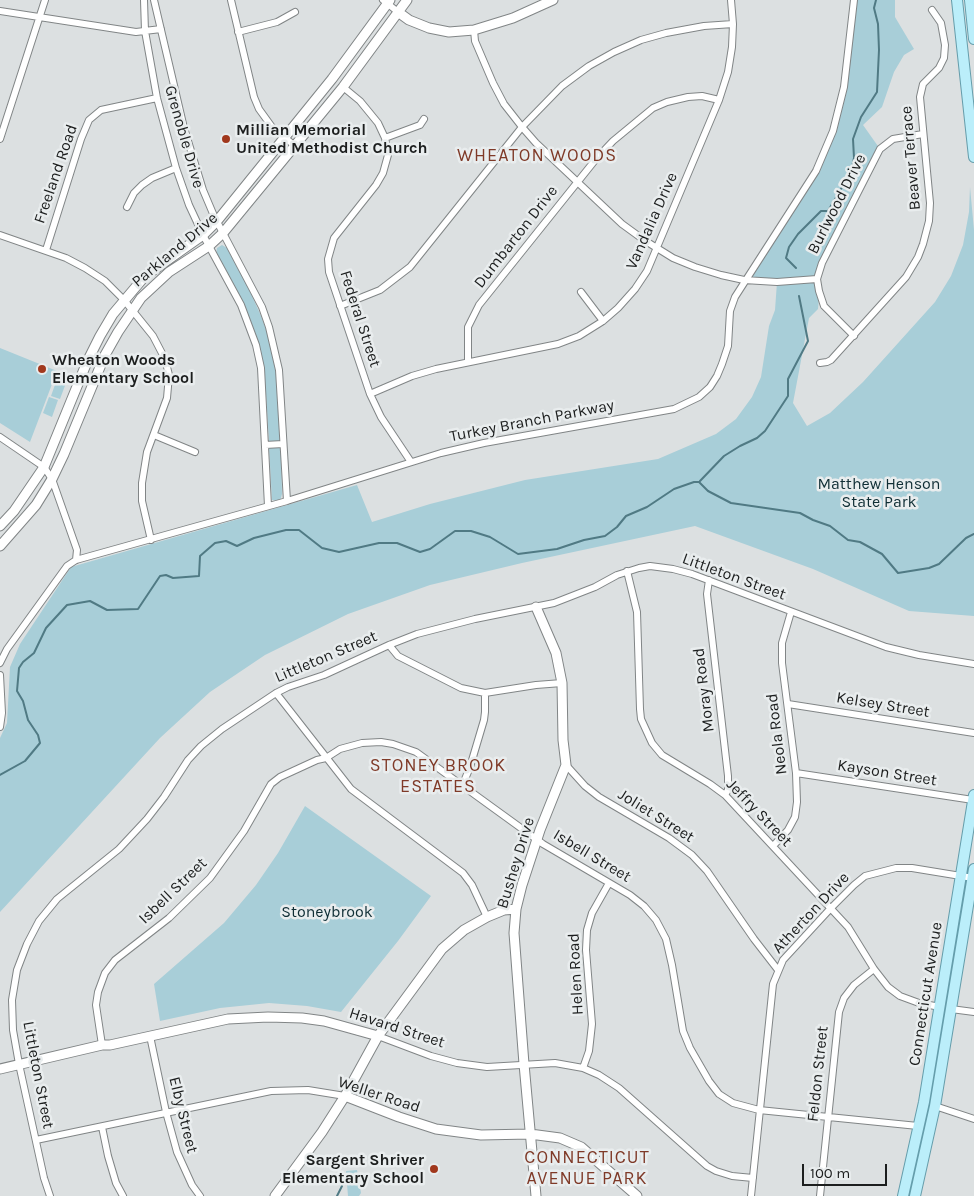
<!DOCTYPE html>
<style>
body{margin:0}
#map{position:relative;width:974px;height:1196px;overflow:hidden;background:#dce0e1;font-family:Karla,sans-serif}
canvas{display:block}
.scale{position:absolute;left:802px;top:1164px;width:85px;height:22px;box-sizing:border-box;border:2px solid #1c1e1e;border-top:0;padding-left:6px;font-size:15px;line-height:18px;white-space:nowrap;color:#1c1e1e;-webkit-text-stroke:4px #e9edee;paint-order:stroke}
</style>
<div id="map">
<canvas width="974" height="1196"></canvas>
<div class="scale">100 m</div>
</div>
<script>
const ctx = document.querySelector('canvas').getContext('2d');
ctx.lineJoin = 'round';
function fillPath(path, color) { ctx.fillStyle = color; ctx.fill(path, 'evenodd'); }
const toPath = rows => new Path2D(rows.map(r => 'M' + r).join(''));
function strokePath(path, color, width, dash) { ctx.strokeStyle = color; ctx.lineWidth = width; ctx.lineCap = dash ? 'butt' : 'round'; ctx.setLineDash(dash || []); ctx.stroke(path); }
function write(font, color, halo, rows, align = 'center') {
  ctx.font = font + ' Karla,sans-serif'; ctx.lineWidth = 5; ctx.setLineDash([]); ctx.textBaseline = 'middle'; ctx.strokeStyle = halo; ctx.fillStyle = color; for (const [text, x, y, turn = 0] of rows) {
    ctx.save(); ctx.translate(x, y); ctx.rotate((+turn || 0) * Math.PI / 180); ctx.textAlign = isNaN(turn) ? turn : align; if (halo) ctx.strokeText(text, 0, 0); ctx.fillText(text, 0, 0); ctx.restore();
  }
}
fillPath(toPath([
 [854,0,895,0,895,17,914,49,904,55,894,72,882,107,863,125,880,149,822,263,818,309,809,318,793,403,807,426,830,413,863,382,935,302,951,276,963,245,969,212,970,187,974,230,974,616,909,611,813,569,695,526,522,563,430,585,348,614,265,655,210,692,160,738,0,912,0,738,7,723,10,667,20,644,71,567,357,485,372,522,430,504,525,480,658,459,716,434,736,419,752,397,761,377,769,326,775,310,777,282,744,280,816,171,839,109],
 [222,245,227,248,249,289,261,316,269,338,277,380,280,441,269,441,266,394,262,363,216,254,217,248],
 [0,348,57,371,30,442,0,423],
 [57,379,66,383,60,399,51,396],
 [49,397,58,400,52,417,43,413],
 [269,448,281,448,282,494,280,501,272,500],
 [305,806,431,896,398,941,341,1012,307,1006,269,1003,220,1008,160,1021,154,984,224,923,256,885,278,853],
 [357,1170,361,1193,359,1196,348,1196,346,1171]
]), '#a8ced8');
strokePath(toPath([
 [796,268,786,258,789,247,798,234,821,211,828,211,851,172,854,158,853,139,861,117,877,92,879,50,878,24,874,8,876,0],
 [700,481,724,456,740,446,757,438,765,431,788,396,788,379,808,341,799,296],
 [0,775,25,761,40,743,38,735,28,720,23,701,17,691,19,668,23,662,34,653,46,628,67,605,90,601,107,610,138,609,160,576,166,575,173,578,199,576,200,556,215,543,226,541,237,546,254,538,286,530,299,530,322,548,339,552,379,543,397,543,420,552,430,549,455,531,471,531,490,537,518,554,557,549,584,540,605,536,617,527,626,516,647,507,674,489,694,482,699,482,708,491,731,503,800,513,813,520,830,526,848,540,860,542,882,554,898,573,929,568,939,564,966,538,974,534],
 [337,1196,342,1186]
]), '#507a84', 2);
const street = toPath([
 [144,0,145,31,157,98,176,168,189,205,203,235,241,305,256,345,261,368,268,506],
 [154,0,184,128,203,190,214,216,262,307,269,327,279,370,287,501],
 [231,0,254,97,259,109,272,127,295,146],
 [383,0,398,12],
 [0,11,136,32,161,29],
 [474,30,475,41,493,83,504,104,522,127,536,143,622,224,644,240,673,258,695,267,721,275,744,280,777,282,817,279],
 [238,32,277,22,295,12],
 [343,87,360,101,378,123,385,138,388,155,383,173,376,185,334,238,328,259,329,272,370,394,381,417,411,462],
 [385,138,420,125,424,119],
 [0,139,45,0],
 [127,207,134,193,142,185,152,178,176,168],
 [0,235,66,258,85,268,105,281,124,300,153,336,165,359,169,375,167,398,147,452,142,483,142,501,151,540],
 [46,250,81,139,89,120,101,110,157,98],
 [581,292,603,321],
 [340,306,380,290,410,267,522,127,562,86,589,66,614,52,641,40,666,33,704,26,733,24],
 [854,336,824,306,819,291,817,279,822,263,880,149,893,139,923,134],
 [468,361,468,327,479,305,596,159,613,141,653,108,667,102,688,97,702,96,719,100],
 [820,363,827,362,831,360,906,277,918,257,923,244,929,221,930,203,920,97,923,84,939,68,944,58,945,45,941,23,932,10],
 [370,394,412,376,436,369,558,344,579,336,603,321,618,308,635,289,647,271,719,100,728,72,732,47,733,24,731,0],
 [154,435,195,452],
 [0,437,44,467,52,479,77,550,76,560],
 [265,445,283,444],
 [627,571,637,612,640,709,641,719,652,743,662,755,710,784,725,795,848,927,874,969,888,987,900,996,919,1003,940,1007],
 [709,580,707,594,728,776,728,790,725,795],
 [389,645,398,656,461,688,485,693,536,685,562,683],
 [0,663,7,649,67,566,76,560,287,501,441,453,484,443,674,409,699,397,710,387,717,376,722,364,728,346,730,311,735,297,816,171,833,131,844,87,854,0],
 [0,675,2,713,0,727],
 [276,693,351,789,463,873,472,885,487,917],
 [788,704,974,733],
 [566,765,585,786,599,797,669,838,692,855,707,871,754,939,778,970],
 [796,773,973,800],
 [463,784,470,767,484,720,485,712,485,693],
 [773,846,788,830,795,817,797,802,796,773,782,663,782,643,791,612],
 [951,1009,974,1012],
 [150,1036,166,1112,177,1152,192,1185,200,1196],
 [378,1036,431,1056,457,1063,487,1067,555,1063,583,1068,599,1075,619,1088,707,1166,716,1171,732,1176,753,1178],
 [102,1045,96,1005,98,992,105,973,115,960,169,918,210,878,244,831,271,784,280,777,317,760,326,758,340,749,362,743,381,742,393,744,416,752,543,844,630,895,644,906,656,920,666,939,672,965,683,1031,690,1048,709,1081,719,1094,733,1103,759,1110,918,1126],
 [583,1068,589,1051,592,1024,586,950,587,930,592,913,609,883],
 [935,1106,974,1119],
 [102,1127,108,1156,116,1183,123,1196],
 [36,1140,271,1091,308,1090,345,1096],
 [50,1196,44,1178,19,1064,13,1030,12,1000,17,970,27,944,39,921,57,899,119,849,147,819,164,797,188,760,201,746,222,729,276,693,288,687,324,675,389,645,417,634,475,619,554,603,595,587,617,575,639,568,650,566,673,569,692,574,886,647,919,655,974,664],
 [751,1196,773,984,783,960,830,909,854,885,865,876,896,868,912,868,973,878],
 [820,1196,839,1012,844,998,854,985,874,969]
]);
const secondary = toPath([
 [398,12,409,20,429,28,449,32,474,30,513,18,553,0],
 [0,526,14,511,44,467,87,362,100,336,113,314,145,276,203,235,217,221,332,79,390,0],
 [0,546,36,505,52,479,64,454,105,355,118,332,141,298,169,272,209,246,223,233,343,87,407,0],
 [536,607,556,653,562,683,563,740,566,765,540,830,522,885,516,909,514,933,524,1064,536,1196],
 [0,1069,102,1045,110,1045,228,1019,268,1017,302,1018,324,1021,378,1036],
 [345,1096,399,1117,436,1129,481,1135,530,1134,560,1138,581,1147,637,1196],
 [275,1196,322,1132,345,1096,378,1036,442,949,464,930,487,917,504,910,516,909]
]);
const primary = toPath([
 [957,0,974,157],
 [970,0,974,39],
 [903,1196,924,1102,974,795],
 [915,1196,935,1106,974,869]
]);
strokePath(street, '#818586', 8);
strokePath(secondary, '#818586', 11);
strokePath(primary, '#659dab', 12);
strokePath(street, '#fff', 6);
strokePath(secondary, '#fff', 9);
strokePath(primary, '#bbeefa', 10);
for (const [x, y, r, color] of [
 [226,139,5,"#a1381d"],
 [42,369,5,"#a1381d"],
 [434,1169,5,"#a1381d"]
]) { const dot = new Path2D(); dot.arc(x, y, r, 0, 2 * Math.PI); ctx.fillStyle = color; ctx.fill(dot); strokePath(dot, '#e9edee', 2); }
write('bold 16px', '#1c1e1e', '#e9edee', [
 ["Millian Memorial",236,130],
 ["United Methodist Church",236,148],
 ["Wheaton Woods",52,360],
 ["Elementary School",52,378],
 ["Sargent Shriver",424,1160,"right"],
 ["Elementary School",424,1178,"right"]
], 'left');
write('16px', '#1c1e1e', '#e9edee', [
 ["Grenoble Drive",184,137,74],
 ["Beaver Terrace",911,158,-95],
 ["Freeland Road",56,174,-71],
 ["Burlwood Drive",837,204,-63],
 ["Vandalia Drive",652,221,-66],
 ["Dumbarton Drive",516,237,-52],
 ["Parkland Drive",175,250,-40],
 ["Federal Street",360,319,72],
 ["Turkey Branch Parkway",532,421,-11],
 ["Littleton Street",734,577,20],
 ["Littleton Street",326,657,-23],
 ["Moray Road",704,690,-97],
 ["Kelsey Street",883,705,9],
 ["Neola Road",777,734,-97],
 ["Kayson Street",887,773,9],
 ["Jeffry Street",759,813,46],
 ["Joliet Street",656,816,32],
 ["Isbell Street",592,856,31],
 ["Bushey Drive",516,863,-73],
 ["Isbell Street",173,891,-44],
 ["Atherton Drive",811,913,-47],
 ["Helen Road",576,974,-93],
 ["Connecticut Avenue",926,994,-81],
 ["Havard Street",397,1028,18],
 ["Feldon Street",818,1074,-84],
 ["Littleton Street",38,1075,79],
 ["Weller Road",379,1095,18],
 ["Elby Street",183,1115,76]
]);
write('16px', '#0f2e35', '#e9edee', [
 ["Matthew Henson",879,484],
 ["State Park",879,502],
 ["Stoneybrook",327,912]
]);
ctx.letterSpacing = '1px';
write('18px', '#7f3a28', '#e9edee', [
 ["WHEATON WOODS",537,156],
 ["STONEY BROOK",438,766],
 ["ESTATES",438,787],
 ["CONNECTICUT",587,1158],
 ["AVENUE PARK",587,1179]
]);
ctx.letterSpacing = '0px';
</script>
